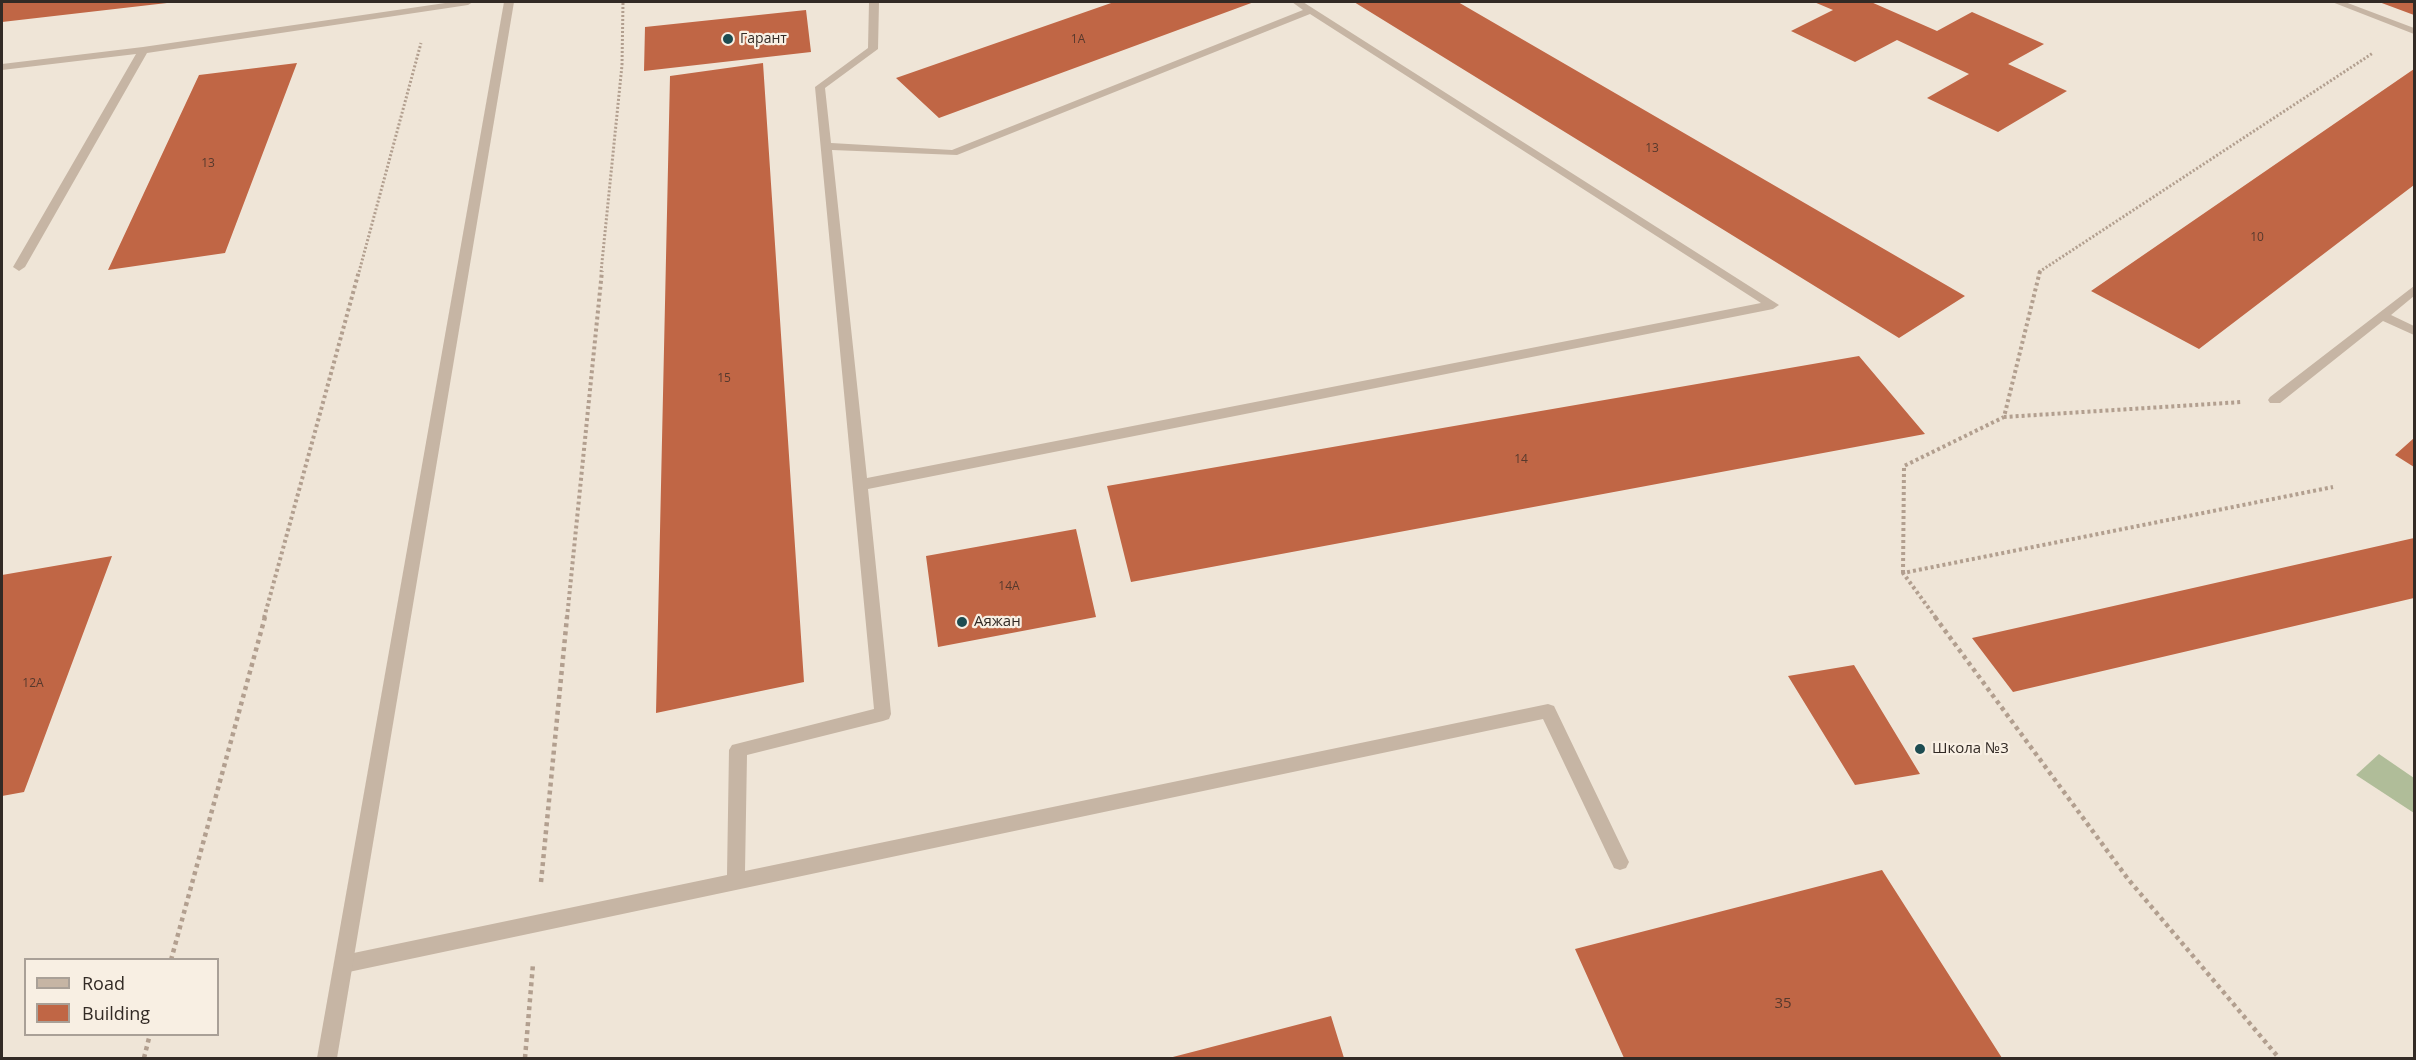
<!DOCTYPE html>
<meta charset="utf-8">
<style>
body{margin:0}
#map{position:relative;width:2416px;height:1060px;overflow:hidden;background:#efe5d7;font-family:"Open Sans",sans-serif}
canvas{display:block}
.frame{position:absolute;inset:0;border:3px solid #322a25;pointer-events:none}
.legend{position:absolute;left:24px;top:958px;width:195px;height:78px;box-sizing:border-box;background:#f8efe3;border:2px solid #a9a097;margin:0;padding:8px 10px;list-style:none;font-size:18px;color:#322a25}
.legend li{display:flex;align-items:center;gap:12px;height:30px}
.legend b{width:30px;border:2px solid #a9a097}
</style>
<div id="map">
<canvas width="2416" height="1060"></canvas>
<div class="frame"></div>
<ul class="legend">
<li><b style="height:8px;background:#c6b5a4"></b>Road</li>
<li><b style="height:16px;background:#c06645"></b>Building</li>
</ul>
</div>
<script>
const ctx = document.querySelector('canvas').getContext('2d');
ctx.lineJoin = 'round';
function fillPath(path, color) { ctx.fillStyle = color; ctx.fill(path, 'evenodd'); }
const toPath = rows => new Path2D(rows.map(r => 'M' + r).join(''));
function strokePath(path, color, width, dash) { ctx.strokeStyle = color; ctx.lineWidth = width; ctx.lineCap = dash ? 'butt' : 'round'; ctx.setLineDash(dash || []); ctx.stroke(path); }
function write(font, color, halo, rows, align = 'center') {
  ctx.font = font + ' "Open Sans",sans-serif'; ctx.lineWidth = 4.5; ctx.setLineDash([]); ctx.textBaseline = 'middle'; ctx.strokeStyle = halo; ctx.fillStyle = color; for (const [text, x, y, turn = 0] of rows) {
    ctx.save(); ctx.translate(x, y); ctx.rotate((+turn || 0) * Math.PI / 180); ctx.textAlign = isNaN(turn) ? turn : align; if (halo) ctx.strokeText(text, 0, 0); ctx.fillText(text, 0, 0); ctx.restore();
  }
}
fillPath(toPath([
 [2379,754,2414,778,2414,813,2356,775]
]), '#b0bd99');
fillPath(toPath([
 [2,2,167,2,167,3,2,22],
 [1114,2,1254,2,939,118,896,78],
 [1354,2,1458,2,1965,296,1899,338],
 [1814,2,1871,2,1937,31,1972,12,2044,44,2008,64,2067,91,1998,132,1927,98,1969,74,1897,40,1855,62,1791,31,1833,10],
 [2379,2,2414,2,2414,15],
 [806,10,811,52,644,71,645,27],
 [297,63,225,253,108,270,199,75],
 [763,63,804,682,656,713,670,76],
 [2414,69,2414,185,2199,349,2091,291],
 [1859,356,1925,434,1131,582,1107,486],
 [2414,438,2414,467,2395,455],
 [1076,529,1096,617,938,647,926,556],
 [2414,538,2414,598,2013,692,1972,638],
 [112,556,24,792,2,796,2,575],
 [1854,665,1920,774,1855,785,1788,676],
 [1882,870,2002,1058,1624,1058,1575,949],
 [1331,1016,1344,1058,1169,1058]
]), '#c06645');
strokePath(toPath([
 [359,272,421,43],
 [601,272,622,65,623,2],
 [2039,272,2373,53]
]), '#b29f8f', 3, [2, 2]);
strokePath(toPath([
 [2040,271,2004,417,2242,402],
 [1903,573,1904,466,2004,417],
 [264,618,359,271],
 [567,618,602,271],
 [1936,618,1903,573,2333,487]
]), '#b29f8f', 4, [3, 3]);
strokePath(toPath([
 [1935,617,2128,879,2279,1058],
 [541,882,567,617],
 [171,960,265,617],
 [144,1058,150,1034],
 [525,1058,533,964]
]), '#b29f8f', 4.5, [4, 4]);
fillPath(toPath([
 [452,2,473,2,468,5,147,53,25,267,19,271,13,267,136,54,2,70,2,64,143,47,452,2],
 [869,2,879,2,878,49,825,88,831,143,952,150,1303,10,1292,2,1303,2,1779,305,1773,309,868,489,891,714,889,719,883,721,747,755,745,871,1548,704,1554,706,1626,856,1629,862,1626,868,1620,870,1614,868,1543,719,344,973,337,971,334,964,337,957,344,955,727,875,729,750,732,745,874,709,815,87,868,48,869,2],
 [1310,14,1761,303,867,478,832,150,957,155,1310,14],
 [2332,2,2345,2,2414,28,2414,34,2332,2],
 [2414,286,2414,296,2391,315,2414,326,2414,335,2383,321,2280,403,2270,403,2268,400,2270,397,2414,286]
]), '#c6b5a4');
fillPath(toPath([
 [504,2,514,2,337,1058,317,1058,504,2]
]), '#c6b5a4');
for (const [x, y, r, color] of [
 [728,39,6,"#1d4c51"],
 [962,622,6,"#1d4c51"],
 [1920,749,6,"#1d4c51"]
]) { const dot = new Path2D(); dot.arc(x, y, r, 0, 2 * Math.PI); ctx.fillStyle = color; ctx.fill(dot); strokePath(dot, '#f8efe3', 2); }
write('12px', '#56392d', null, [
 ["1А",1078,40],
 ["13",1652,149],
 ["13",208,164],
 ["10",2257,238],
 ["15",724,379],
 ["14",1521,460],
 ["14А",1009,587],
 ["12А",33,684]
]);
write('14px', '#322a25', '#f8efe3', [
 ["Гарант",740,39]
], 'left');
write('15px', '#322a25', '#f8efe3', [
 ["Аяжан",974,622],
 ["Школа №3",1932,749]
], 'left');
write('15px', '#56392d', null, [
 ["35",1783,1004]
]);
</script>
